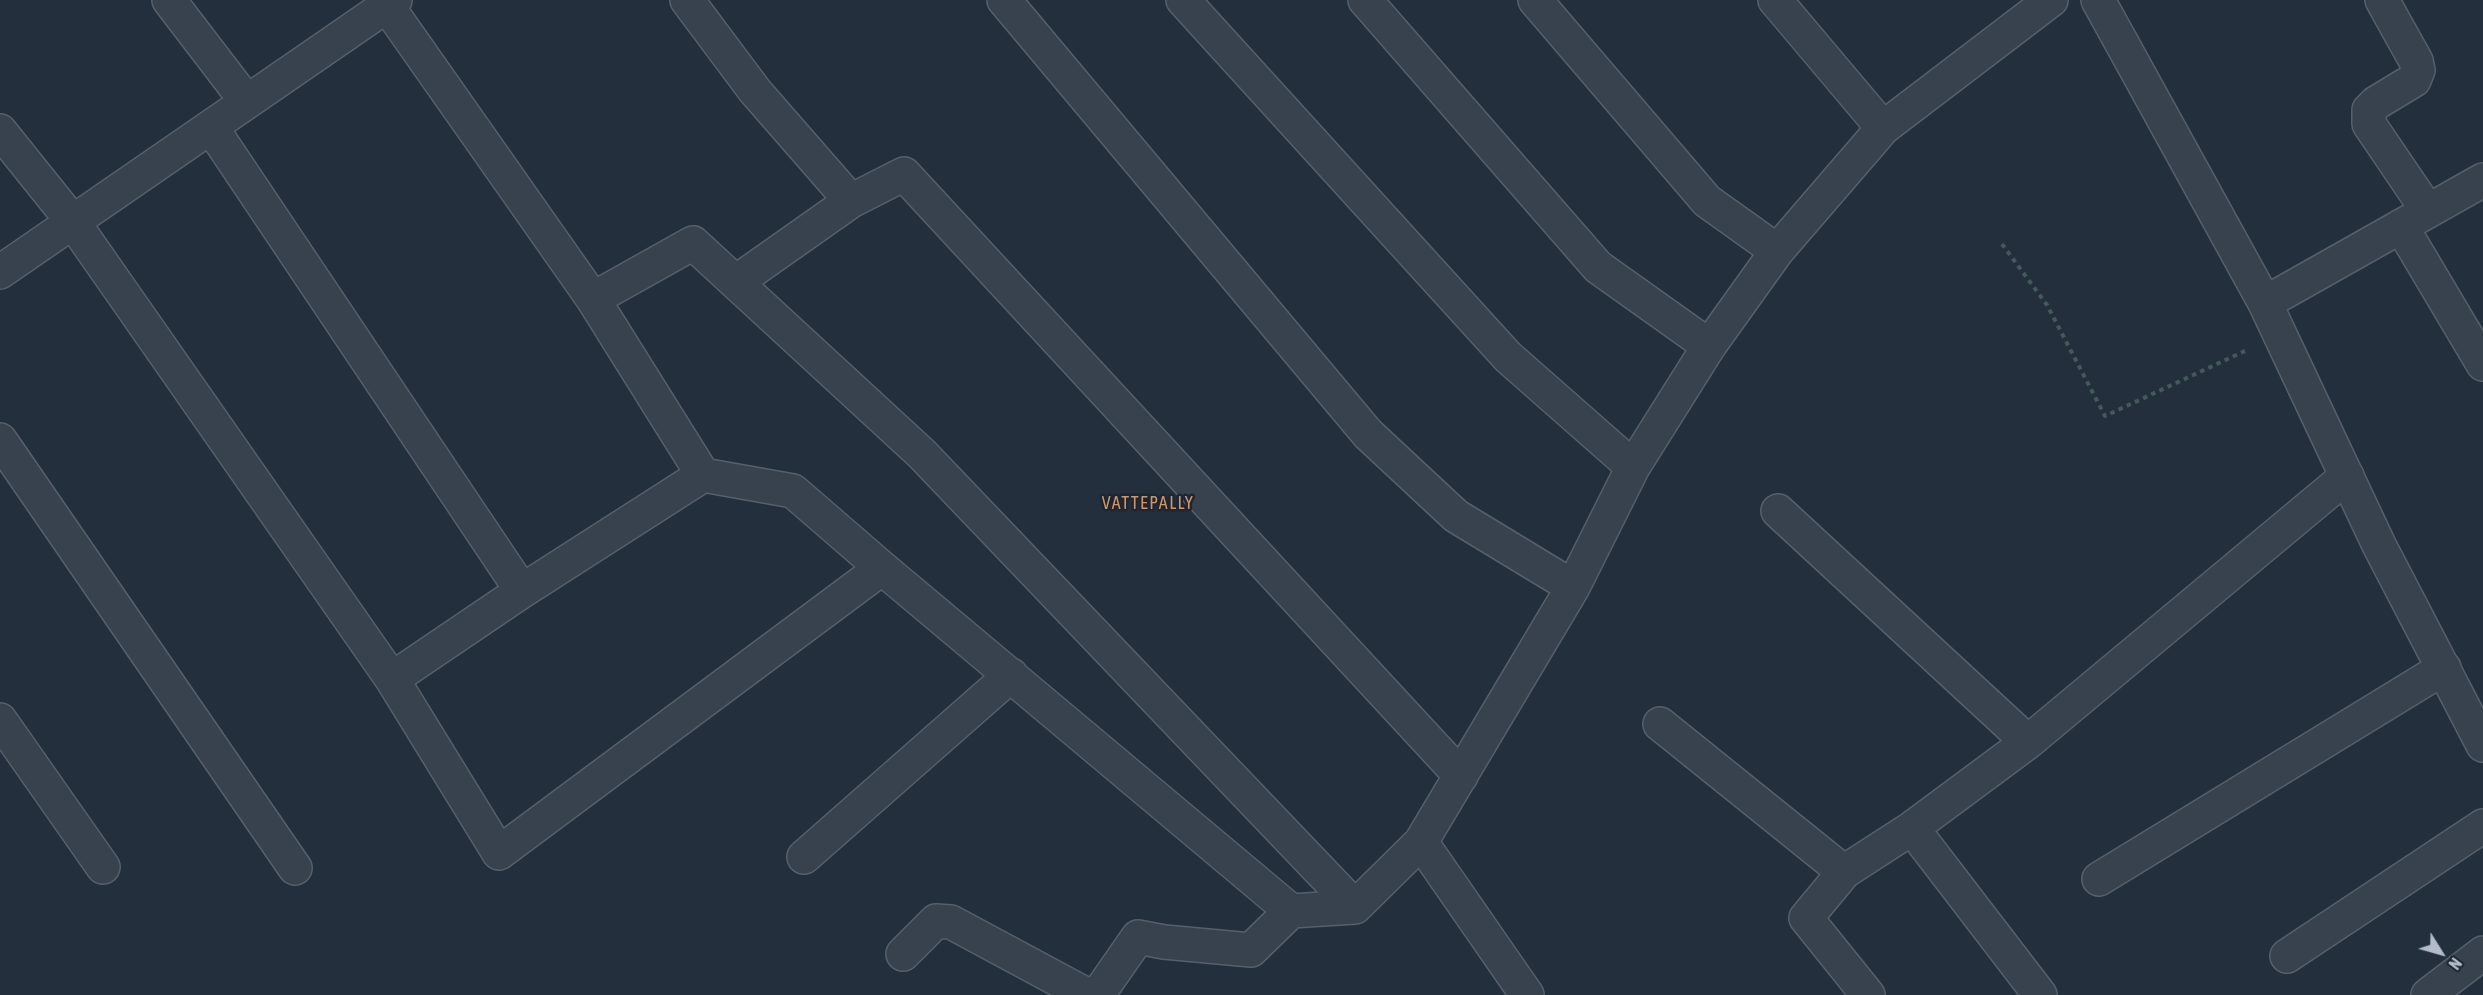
<!DOCTYPE html>
<style>
body{margin:0}
#map{position:relative;width:2483px;height:995px;overflow:hidden;background:#242f3e;font-family:"Asap Condensed",sans-serif}
canvas{display:block}
.north{position:absolute;left:2411px;top:923px;width:60px;height:60px;-webkit-text-stroke:4px #1d2633;paint-order:stroke;rotate:127deg;font-size:16px;font-weight:700;line-height:24px;text-align:center;color:#b4bcc9}
.north::after{content:'';display:block;margin:auto;width:21px;height:27px;background:#b4bcc9;clip-path:polygon(50% 0,100% 100%,50% 72%,0 100%)}
</style>
<div id="map">
<canvas width="2483" height="995"></canvas>
<div class="north">N</div>
</div>
<script>
const ctx = document.querySelector('canvas').getContext('2d');
ctx.lineJoin = 'round';
const toPath = rows => new Path2D(rows.map(r => 'M' + r).join(''));
function strokePath(path, color, width, dash) { ctx.strokeStyle = color; ctx.lineWidth = width; ctx.lineCap = dash ? 'butt' : 'round'; ctx.setLineDash(dash || []); ctx.stroke(path); }
function write(font, color, halo, rows, align = 'center') {
  ctx.font = font + ' "Asap Condensed",sans-serif'; ctx.lineWidth = 5; ctx.setLineDash([]); ctx.textBaseline = 'middle'; ctx.strokeStyle = halo; ctx.fillStyle = color; for (const [text, x, y, turn = 0] of rows) {
    ctx.save(); ctx.translate(x, y); ctx.rotate((+turn || 0) * Math.PI / 180); ctx.textAlign = isNaN(turn) ? turn : align; if (halo) ctx.strokeText(text, 0, 0); ctx.fillText(text, 0, 0); ctx.restore();
  }
}
const minor = toPath([
 [169,0,247,102],
 [383,0,593,299,703,475,793,491,882,568,1291,911,1355,907,1421,842],
 [687,0,755,91,851,201,904,174,1461,776],
 [1004,0,1368,434,1456,516,1573,587],
 [1183,0,1508,357,1633,467],
 [1365,0,1598,267,1709,346],
 [1535,0,1707,201,1777,251],
 [1775,0,1883,128],
 [2382,0,2416,61,2418,70,2414,80,2376,103,2369,110,2369,124,2428,211],
 [211,127,522,591],
 [0,131,73,222,392,679,499,853,882,568],
 [2401,226,2483,364],
 [0,272,395,0],
 [736,282,851,201],
 [593,299,693,243,922,454,1355,907],
 [2265,303,2483,180],
 [0,440,295,868],
 [1778,511,2028,742],
 [392,679,522,591,703,475],
 [0,720,103,867],
 [1660,724,1844,872],
 [1912,828,2040,995],
 [804,857,1011,675],
 [2099,879,2444,668],
 [903,954,936,921,951,922,1085,994,1099,993,1138,937,1164,942,1251,950,1291,911],
 [2287,956,2483,826],
 [1527,995,1421,842,1573,587,1633,467,1709,346,1777,251,1883,128,2051,0],
 [1868,995,1806,918,1844,872,1912,828,2028,742,2347,476],
 [2428,995,2483,953]
]);
const tertiary = toPath([
 [2098,0,2265,303,2379,545,2483,745]
]);
strokePath(minor, '#565f6c', 36);
strokePath(tertiary, '#565f6c', 36);
strokePath(toPath([
 [2002,244,2047,305,2105,416,2247,350]
]), '#44595c', 4, [4.5, 4.5]);
strokePath(minor, '#38414e', 33);
strokePath(tertiary, '#38414e', 33);
ctx.letterSpacing = '1.5px';
write('18px', '#d59563', '#1d2633', [
 ["VATTEPALLY",1148,503]
]);
ctx.letterSpacing = '0px';
</script>
